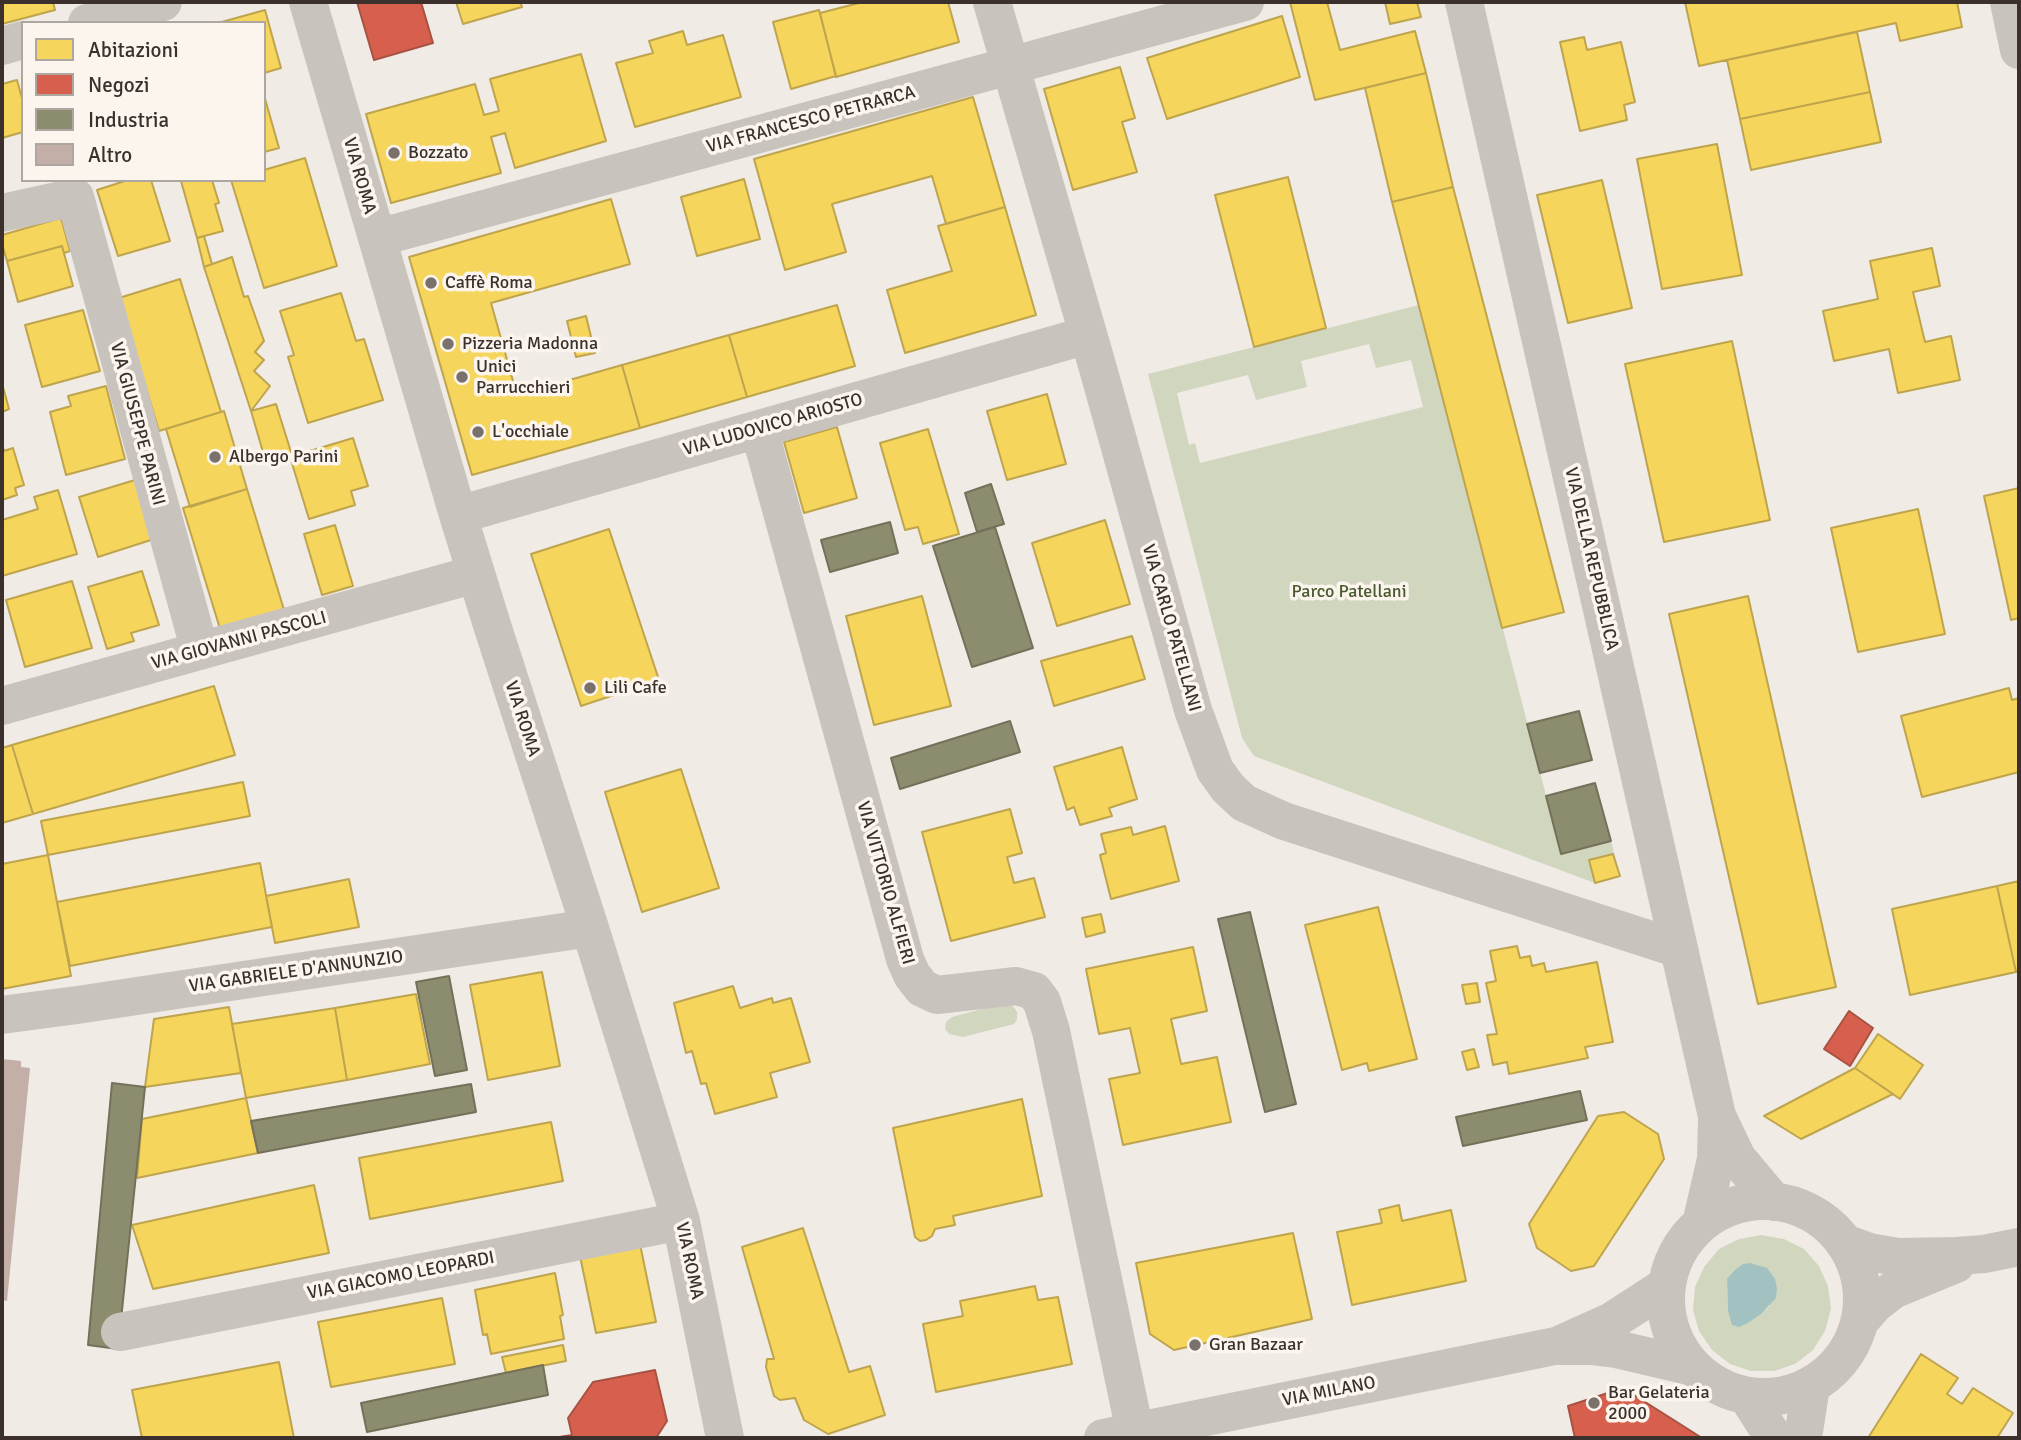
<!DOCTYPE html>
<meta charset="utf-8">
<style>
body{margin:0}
#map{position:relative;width:2021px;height:1440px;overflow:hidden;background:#f0ebe5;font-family:Signika,sans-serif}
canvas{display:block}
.frame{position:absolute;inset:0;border:4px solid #3b302b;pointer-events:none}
.legend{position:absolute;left:21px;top:21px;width:245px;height:161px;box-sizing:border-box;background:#fbf5ee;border:2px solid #aea6a0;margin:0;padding:9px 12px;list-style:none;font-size:21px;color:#3b302b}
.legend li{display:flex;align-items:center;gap:14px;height:35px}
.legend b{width:35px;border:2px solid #aea6a0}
</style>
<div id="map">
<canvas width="2021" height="1440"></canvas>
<div class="frame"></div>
<ul class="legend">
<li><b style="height:19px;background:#f6d55c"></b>Abitazioni</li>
<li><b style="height:19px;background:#d6604d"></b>Negozi</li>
<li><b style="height:19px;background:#8c8c6e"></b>Industria</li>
<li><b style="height:19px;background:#c3afa7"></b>Altro</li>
</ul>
</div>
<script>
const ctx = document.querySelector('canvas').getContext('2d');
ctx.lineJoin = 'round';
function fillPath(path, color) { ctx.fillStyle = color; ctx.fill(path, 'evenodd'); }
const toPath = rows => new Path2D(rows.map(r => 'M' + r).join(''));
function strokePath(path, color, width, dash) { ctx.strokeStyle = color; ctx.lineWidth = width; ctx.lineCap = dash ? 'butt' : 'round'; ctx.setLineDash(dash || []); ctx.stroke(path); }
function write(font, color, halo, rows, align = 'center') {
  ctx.font = font + ' Signika,sans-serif'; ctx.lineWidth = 7; ctx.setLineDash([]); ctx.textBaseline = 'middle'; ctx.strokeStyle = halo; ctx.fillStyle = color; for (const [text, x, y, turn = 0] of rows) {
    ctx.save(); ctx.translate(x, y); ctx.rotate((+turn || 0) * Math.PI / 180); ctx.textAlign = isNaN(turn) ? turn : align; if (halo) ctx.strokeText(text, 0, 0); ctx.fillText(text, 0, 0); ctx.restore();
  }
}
fillPath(toPath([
 [1419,305,1561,853,1611,841,1620,876,1595,883,1254,756,1242,738,1148,374],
 [1369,344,1376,368,1411,360,1423,407,1200,463,1195,443,1189,445,1177,393,1248,375,1256,400,1307,387,1301,361],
 [1001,1004,1013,1006,1017,1012,1017,1020,1014,1024,963,1037,949,1034,945,1029,946,1022,952,1017],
 [1761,1235,1784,1239,1804,1249,1819,1266,1828,1286,1831,1309,1825,1331,1813,1350,1795,1364,1774,1371,1751,1371,1730,1364,1712,1350,1699,1331,1693,1310,1695,1287,1704,1267,1719,1249,1739,1239],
 [1727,1279,1770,1306,1748,1323,1728,1311]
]), '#d1d6bf');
fillPath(toPath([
 [1750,1263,1767,1268,1775,1279,1777,1288,1776,1298,1761,1314,1748,1323,1739,1327,1732,1325,1728,1311,1727,1279,1735,1270,1743,1264]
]), '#a1c2c1');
const homes = toPath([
 [2,2,53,2,55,10,2,24,2,2],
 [456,2,520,2,522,7,463,24,456,2],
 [863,2,948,2,959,42,836,77,820,13,863,2],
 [1290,2,1327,2,1340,50,1415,31,1426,73,1315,100,1290,2],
 [1385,2,1417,2,1421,17,1390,24,1385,2],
 [1685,2,1957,2,1962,27,1900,41,1896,23,1699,66,1685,2],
 [265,10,281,68,264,73,264,23,218,23,265,10],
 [819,10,836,76,791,89,773,22,819,10],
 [1282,16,1300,77,1167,119,1147,58,1282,16],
 [683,31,687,45,723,35,741,97,635,127,616,63,653,53,649,41,683,31],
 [1857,32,1870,92,1740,119,1727,60,1857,32],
 [1584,37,1587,50,1621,42,1635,102,1624,105,1627,120,1580,131,1560,42,1584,37],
 [581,54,606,141,515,168,505,133,491,137,501,173,391,203,366,114,475,84,484,115,499,111,490,79,581,54],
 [1120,67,1135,118,1122,122,1137,172,1073,190,1044,89,1120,67],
 [1426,73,1453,187,1392,202,1365,88,1426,73],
 [17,80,23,102,23,132,2,138,2,84,17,80],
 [1870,92,1881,142,1751,170,1740,119,1870,92],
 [264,95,279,148,264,152,264,95],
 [973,97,1005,207,946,224,932,176,832,204,846,252,785,270,754,159,973,97],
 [1717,144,1742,275,1662,289,1637,159,1717,144],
 [305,158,337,266,264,288,231,180,264,180,264,170,305,158],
 [1288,177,1326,328,1254,347,1215,195,1288,177],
 [744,179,760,239,697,256,681,197,744,179],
 [128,180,151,180,170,241,118,256,97,190,128,180],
 [185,180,212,180,219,203,215,204,223,231,197,238,181,181,185,180],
 [1602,180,1632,308,1568,323,1537,195,1602,180],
 [1453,187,1564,612,1502,628,1392,202,1453,187],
 [611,199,630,264,491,303,517,395,622,365,640,428,472,475,409,257,611,199],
 [1005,207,1036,315,905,353,887,290,952,271,938,226,1005,207],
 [61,218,70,251,64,253,62,246,7,261,2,244,2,235,61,218],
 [204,236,212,264,204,267,197,238,204,236],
 [62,246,73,286,18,302,7,261,62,246],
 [1932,248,1940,286,1913,292,1925,342,1951,336,1960,380,1898,393,1889,349,1834,361,1823,311,1878,299,1870,261,1932,248],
 [232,257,244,297,248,296,264,341,255,352,264,360,254,371,270,386,251,411,204,267,232,257],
 [180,279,221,412,159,431,119,298,180,279],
 [341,293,356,341,364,339,383,400,308,423,288,357,294,355,280,311,341,293],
 [837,305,855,366,747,397,729,335,837,305],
 [83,310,100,371,42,387,25,325,83,310],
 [586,316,595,353,576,357,567,321,586,316],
 [729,335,747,397,640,428,622,365,729,335],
 [1732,341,1770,520,1664,542,1625,364,1732,341],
 [2,383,9,409,2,412,2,383],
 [106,386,125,459,66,475,50,412,71,406,68,396,106,386],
 [1047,394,1066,464,1007,480,987,411,1047,394],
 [276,404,291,452,265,459,251,411,276,404],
 [224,411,247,489,190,507,166,429,224,411],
 [837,427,857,498,804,513,784,442,837,427],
 [928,429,959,534,923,544,918,527,905,530,880,443,928,429],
 [353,438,368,486,351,491,355,505,309,519,290,457,353,438],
 [2,443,4,451,13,448,24,485,15,488,17,495,2,500,2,443],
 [135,480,154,539,98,557,79,497,135,480],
 [2019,488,2019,618,2011,620,1984,496,2019,488],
 [247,489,285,613,221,632,183,508,247,489],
 [58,490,77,554,2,576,2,520,38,509,34,497,58,490],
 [1918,509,1945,634,1858,652,1831,528,1918,509],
 [1105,520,1130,604,1057,626,1032,543,1105,520],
 [335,525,353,586,322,595,304,534,335,525],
 [609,529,659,680,581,706,531,554,609,529],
 [142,571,159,625,131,633,134,641,107,649,88,587,142,571],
 [72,581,92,648,25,667,6,600,72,581],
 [922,596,951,706,874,725,846,616,922,596],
 [1748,596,1836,987,1758,1004,1669,614,1748,596],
 [1132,636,1145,679,1054,706,1041,661,1132,636],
 [214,686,235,755,33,814,12,745,214,686],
 [2009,688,2012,700,2019,698,2019,772,1922,797,1901,716,2009,688],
 [12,745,33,814,2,823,2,748,12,745],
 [1122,747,1137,799,1109,808,1112,816,1080,825,1074,807,1067,810,1054,767,1122,747],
 [681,769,719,888,642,912,605,792,681,769],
 [243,782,250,816,48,855,41,821,243,782],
 [1010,809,1022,853,1007,857,1014,883,1034,878,1045,917,951,941,922,832,1010,809],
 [1165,826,1179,881,1111,899,1100,855,1106,853,1101,834,1131,827,1133,835,1165,826],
 [1613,854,1620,876,1595,883,1589,860,1613,854],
 [48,855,71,976,2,989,2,864,48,855],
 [260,863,272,927,70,966,57,902,260,863],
 [349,879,359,927,275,943,266,896,349,879],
 [2019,881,2019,971,2016,972,1997,886,2019,881],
 [1997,886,2016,972,1910,995,1892,909,1997,886],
 [1378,907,1417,1059,1369,1071,1367,1063,1342,1070,1305,925,1378,907],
 [1101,914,1105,932,1086,937,1082,918,1101,914],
 [1517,946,1520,958,1530,956,1532,966,1544,963,1546,972,1597,962,1613,1042,1585,1047,1588,1058,1509,1074,1507,1062,1493,1065,1487,1035,1497,1034,1486,983,1496,981,1490,951,1517,946],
 [1193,947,1207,1011,1171,1019,1181,1064,1217,1057,1231,1122,1123,1145,1109,1079,1140,1073,1130,1028,1099,1034,1086,969,1193,947],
 [542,972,560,1066,488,1080,470,985,542,972],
 [1477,983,1480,1002,1466,1004,1462,985,1477,983],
 [733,986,740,1008,772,998,773,1003,791,998,810,1062,770,1073,777,1097,715,1114,706,1083,701,1084,692,1051,686,1053,674,1003,733,986],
 [416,994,430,1064,347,1080,335,1008,416,994],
 [229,1007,241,1073,145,1087,154,1019,229,1007],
 [335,1008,347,1080,246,1098,232,1024,335,1008],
 [1878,1034,1923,1065,1900,1099,1855,1068,1878,1034],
 [1474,1049,1479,1067,1467,1070,1462,1052,1474,1049],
 [1855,1068,1893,1094,1801,1139,1764,1116,1855,1068],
 [246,1098,258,1153,137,1178,142,1119,246,1098],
 [1022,1099,1042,1196,953,1216,955,1225,935,1229,932,1236,926,1240,920,1241,915,1237,893,1128,1022,1099],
 [1624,1112,1658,1134,1664,1159,1594,1266,1571,1271,1537,1248,1529,1224,1598,1116,1624,1112],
 [551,1122,563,1181,370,1219,359,1158,551,1122],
 [314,1185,329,1253,153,1289,132,1225,314,1185],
 [1399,1205,1402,1221,1451,1210,1466,1281,1352,1305,1337,1232,1382,1223,1379,1210,1399,1205],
 [803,1228,849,1372,870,1366,885,1415,828,1434,804,1420,795,1398,780,1400,774,1396,766,1367,767,1359,774,1359,742,1247,803,1228],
 [1293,1233,1312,1319,1174,1350,1150,1334,1136,1263,1293,1233],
 [640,1244,656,1322,596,1333,580,1256,640,1244],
 [555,1273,563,1315,560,1316,564,1339,491,1354,487,1334,483,1335,475,1290,555,1273],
 [1035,1286,1038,1300,1058,1297,1072,1364,936,1392,923,1324,963,1316,960,1301,1035,1286],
 [442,1298,455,1364,331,1387,318,1322,442,1298],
 [563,1345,566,1361,506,1373,502,1357,563,1345],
 [1921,1354,1958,1378,1947,1394,1962,1404,1973,1388,2013,1413,1997,1438,1868,1438,1921,1354],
 [279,1362,294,1438,142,1438,132,1390,279,1362]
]);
fillPath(homes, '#f6d55c');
strokePath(homes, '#bea44d', 2);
const shops = toPath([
 [357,2,421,2,433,43,374,60,357,2],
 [1849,1011,1873,1028,1850,1066,1824,1049,1849,1011],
 [655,1370,667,1421,656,1438,553,1438,572,1435,568,1418,593,1382,655,1370],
 [1623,1388,1680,1424,1702,1438,1575,1438,1568,1406,1623,1388]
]);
fillPath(shops, '#d6604d');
strokePath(shops, '#a85243', 2);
const industry = toPath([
 [991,484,1004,524,977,532,965,493,991,484],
 [890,522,898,553,830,572,821,540,890,522],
 [995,527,1033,648,972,667,933,546,995,527],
 [1579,711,1592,760,1540,773,1527,724,1579,711],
 [1010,721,1020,752,900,789,891,758,1010,721],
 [1595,783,1611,841,1561,854,1546,796,1595,783],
 [1250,912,1296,1104,1265,1112,1218,919,1250,912],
 [449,976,467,1070,435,1076,416,982,449,976],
 [112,1083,145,1087,118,1349,88,1345,112,1083],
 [471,1084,476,1112,258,1153,251,1121,471,1084],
 [1580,1091,1587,1120,1463,1146,1456,1117,1580,1091],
 [543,1365,548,1395,367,1432,361,1403,543,1365]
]);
fillPath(industry, '#8c8c6e');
strokePath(industry, '#74705a', 2);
fillPath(toPath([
 [2,1059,21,1061,21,1067,30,1068,7,1301,2,1300]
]), '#c3afa7');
strokePath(toPath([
 [308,2,458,515,492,625,590,928,681,1221,725,1438],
 [992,2,1099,372,1193,710,1215,770,1228,788,1244,803,1284,821,1679,949],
 [1464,2,1717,1116,1737,1158,1774,1202],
 [2009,2,2019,50],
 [87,23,163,2],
 [2,46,23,40],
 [2,213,75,197,200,651],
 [377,238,1245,2],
 [759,429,905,959,912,975,922,988,937,995,1016,986,1034,991,1042,1002,1051,1031,1135,1432],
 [458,515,1088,335],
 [2,706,476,574],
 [2,1015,77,1005,590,928],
 '1666 1299a98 98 0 1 1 196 0a98 98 0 1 1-196 0Z',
 [1701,1224,1716,1159,1717,1118],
 [1844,1243,1869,1252,1898,1257,1956,1256,1984,1254,2019,1247],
 [1860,1321,1875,1304,1893,1290,1956,1264],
 [120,1332,681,1221],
 [1563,1343,1612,1321,1666,1286],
 [1747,1396,1774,1438],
 [1103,1438,1555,1346,1590,1346,1616,1349,1693,1367],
 [1803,1438,1811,1386]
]), '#c9c3be', 38);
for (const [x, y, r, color] of [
 [394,153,7,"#7a716c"],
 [431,283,7,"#7a716c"],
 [448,344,7,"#7a716c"],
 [462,377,7,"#7a716c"],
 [478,432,7,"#7a716c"],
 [215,457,7,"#7a716c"],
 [590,688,7,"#7a716c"],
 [1195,1345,7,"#7a716c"],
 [1594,1403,7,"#7a716c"]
]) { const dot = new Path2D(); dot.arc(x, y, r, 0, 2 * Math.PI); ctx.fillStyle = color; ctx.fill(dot); strokePath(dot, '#fbf5ee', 2.5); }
write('18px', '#3b302b', '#fbf5ee', [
 ["VIA FRANCESCO PETRARCA",811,120,-15],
 ["VIA ROMA",359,176,74],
 ["VIA GIUSEPPE PARINI",137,424,75],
 ["VIA LUDOVICO ARIOSTO",773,425,-16],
 ["VIA DELLA REPUBBLICA",1591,559,77],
 ["VIA CARLO PATELLANI",1171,628,74],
 ["VIA GIOVANNI PASCOLI",239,641,-15],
 ["VIA ROMA",522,719,72],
 ["VIA VITTORIO ALFIERI",885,883,74],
 ["VIA GABRIELE D'ANNUNZIO",296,972,-8],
 ["VIA ROMA",689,1261,78],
 ["VIA GIACOMO LEOPARDI",401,1276,-11],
 ["VIA MILANO",1329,1392,-11]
]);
write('18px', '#3b302b', '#fbf5ee', [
 ["Bozzato",408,153],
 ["Caffè Roma",445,283],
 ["Pizzeria Madonna",462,344],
 ["Unici",476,367],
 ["Parrucchieri",476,388],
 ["L'occhiale",492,432],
 ["Albergo Parini",229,457],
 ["Lili Cafe",604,688],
 ["Gran Bazaar",1209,1345],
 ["Bar Gelateria",1608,1393],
 ["2000",1608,1414]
], 'left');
write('18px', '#4a5a2e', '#fbf5ee', [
 ["Parco Patellani",1349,592]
]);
</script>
